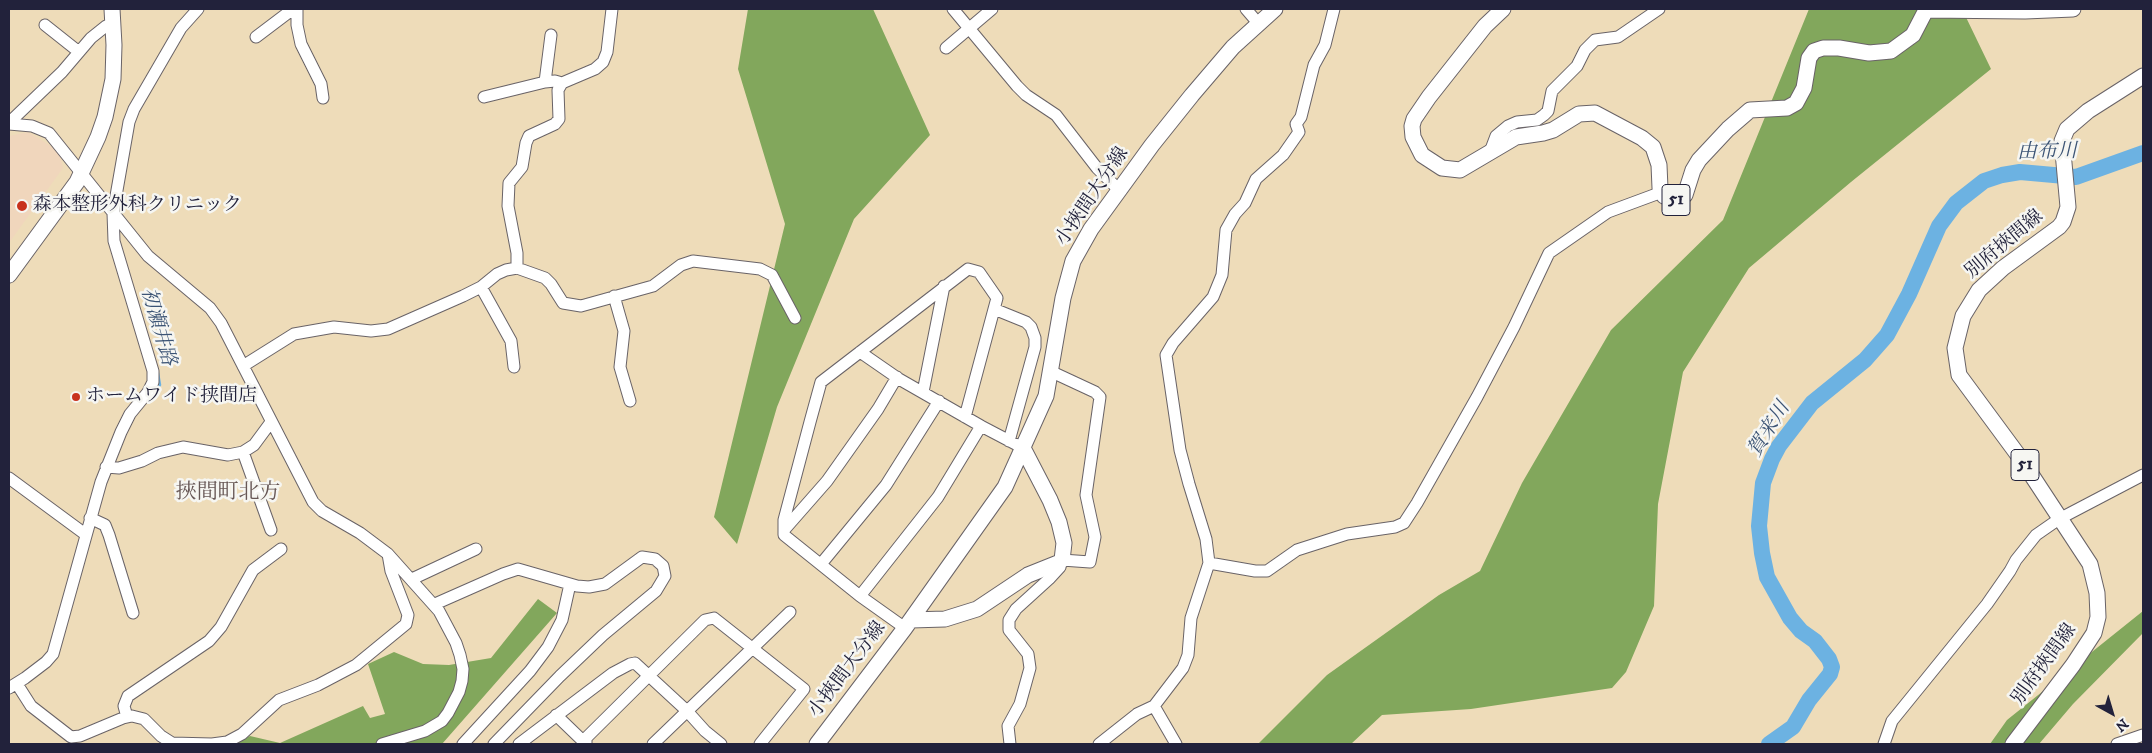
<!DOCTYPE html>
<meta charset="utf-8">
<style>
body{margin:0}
#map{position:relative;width:2152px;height:753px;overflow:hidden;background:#eedcb9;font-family:"IM FELL DW Pica",serif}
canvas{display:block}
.frame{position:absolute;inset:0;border:10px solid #22223b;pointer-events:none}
.north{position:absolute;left:2087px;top:688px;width:50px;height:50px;-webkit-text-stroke:4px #f6f6f2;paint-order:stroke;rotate:141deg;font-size:14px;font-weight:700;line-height:20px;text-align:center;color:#22223b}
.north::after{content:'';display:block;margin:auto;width:18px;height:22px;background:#22223b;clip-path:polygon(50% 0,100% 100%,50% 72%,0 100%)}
</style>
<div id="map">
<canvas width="2152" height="753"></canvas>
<div class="frame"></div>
<div class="north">N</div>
</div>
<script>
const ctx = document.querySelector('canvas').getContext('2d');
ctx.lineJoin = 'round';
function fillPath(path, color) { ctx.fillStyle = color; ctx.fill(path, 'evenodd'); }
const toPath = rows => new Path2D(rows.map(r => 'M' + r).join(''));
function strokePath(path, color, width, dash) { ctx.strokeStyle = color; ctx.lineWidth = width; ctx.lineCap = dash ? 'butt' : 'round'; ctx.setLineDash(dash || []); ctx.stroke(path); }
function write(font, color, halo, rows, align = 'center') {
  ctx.font = font + ' "IM FELL DW Pica","Noto Serif JP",serif'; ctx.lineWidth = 5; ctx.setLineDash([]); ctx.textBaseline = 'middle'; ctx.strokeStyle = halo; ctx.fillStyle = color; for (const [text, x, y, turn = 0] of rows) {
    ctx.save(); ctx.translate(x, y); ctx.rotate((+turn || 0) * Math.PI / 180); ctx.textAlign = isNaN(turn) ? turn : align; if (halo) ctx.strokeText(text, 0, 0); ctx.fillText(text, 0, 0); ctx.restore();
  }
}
fillPath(toPath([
 [28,132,59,151,63,168,9,243,9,136]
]), '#f0d6bc');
fillPath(toPath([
 [748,9,873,9,930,135,854,219,777,407,737,544,714,517,785,224,738,69],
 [1809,9,1962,9,1991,69,1851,182,1749,268,1683,372,1658,504,1654,606,1626,672,1612,688,1471,709,1382,715,1351,744,1258,744,1327,675,1439,595,1480,571,1522,483,1611,330,1723,220],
 [538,599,557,613,442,744,234,744,250,736,280,743,363,706,370,718,385,714,368,664,394,652,423,664,449,665,491,658],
 [2143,611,2143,633,2073,704,2039,744,1990,744,2007,720]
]), '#82a75c');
strokePath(toPath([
 [151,396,160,385,158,373]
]), '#6cb2e2', 2.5);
strokePath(toPath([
 [1769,744,1793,727,1809,700,1830,674,1832,667,1829,659,1815,641,1801,631,1790,618,1767,577,1762,553,1759,526,1763,483,1772,459,1779,446,1812,403,1865,360,1887,335,1909,294,1939,226,1956,203,1984,181,2002,175,2020,172,2076,177,2143,153]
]), '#6cb2e2', 16);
const minor = toPath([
 [297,9,297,25,301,44,321,84,323,98],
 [953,9,1017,86,1026,95,1056,115,1097,168,1119,190],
 [1246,9,1258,23],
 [45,25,79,52],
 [256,37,293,9],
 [946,48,992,9],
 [545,82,551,35],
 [484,97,545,82,555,81,562,83],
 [9,124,32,126,49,133,148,256,210,308,221,323,313,502,322,511,360,533,388,554,439,611,456,643,460,655,463,669,462,681,459,692,448,713,442,721,425,731,382,744],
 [12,124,14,118,62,72,91,38,106,26,113,24],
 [1490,152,1496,136,1508,126,1517,122,1537,120,1544,115,1548,111,1552,91,1577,66,1585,50,1595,40,1618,37,1659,9],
 [517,268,517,253,508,206,509,183,522,167,526,143,529,136,555,124,559,119,558,90,562,83,595,69,603,62,607,52,612,9],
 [481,287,511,341,514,367],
 [614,296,624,331,620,367,630,401],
 [994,309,1026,322,1031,327,1035,338,1035,347,1009,441],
 [860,352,899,379,981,426,1023,448],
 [243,366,294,334,334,327,371,331,388,329,463,296,481,287,497,274,506,270,517,268,545,278,551,284,563,303,581,306,653,286,681,265,693,261,760,269,772,275,795,318],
 [1052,372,1095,392,1100,397,1086,495,1095,537,1090,562,1062,560],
 [923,392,944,286],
 [243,452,271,530],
 [106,467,119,468,142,461,158,453,183,447,228,455,243,452,254,445,271,422],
 [9,478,85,534],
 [90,518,105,525,109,535,133,613],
 [784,530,827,481,878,409,897,377],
 [1209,563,1255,571,1267,571,1297,550,1347,534,1395,527,1404,523,1417,503,1477,397,1514,327,1549,253,1608,212,1662,192],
 [821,564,886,485,939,401],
 [412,579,476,549],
 [860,596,938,497,981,426],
 [435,604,503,574,518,569,577,586,589,587,605,584,642,557,655,559,663,566,665,576,656,591,603,635,560,676,494,744],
 [905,628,860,596,784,535,784,520,810,422,821,382,968,269,979,272,997,298,965,417],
 [17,684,31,706,71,737,80,736,123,718,132,716,144,719,161,736,172,743,212,744,227,742,242,734,279,700,318,685,356,665,406,624,408,615,391,571,388,554],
 [9,688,25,678,46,662,53,654,101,482,121,432,130,414,148,392,153,382,153,371,114,241,113,213,129,122,134,109,181,28,198,9],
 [1154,706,1176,744],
 [556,715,585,743],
 [127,717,124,706,128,696,209,641,221,627,253,570,281,549],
 [463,744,530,671,548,647,562,620,570,584],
 [519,744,613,673,630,664,635,663,687,711,705,731,721,744],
 [586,744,586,738,705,620,714,618,804,689,760,744],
 [653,744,790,612],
 [1010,744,1008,726,1020,704,1030,668,1028,654,1009,630,1009,620,1016,609,1049,579,1060,567,1058,563],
 [1099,744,1137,714,1154,706,1183,668,1188,655,1191,618,1209,563,1206,539,1189,484,1180,450,1166,355,1173,343,1213,297,1222,275,1226,230,1235,214,1245,203,1256,179,1283,155,1299,132,1296,124,1301,117,1314,65,1325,45,1334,9],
 [1884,744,1892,721,1987,604,2010,571,2016,560,2036,535,2059,519,2143,475],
 [2117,744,2143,735]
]);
const major = toPath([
 [1503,9,1485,26,1429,97,1414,119,1412,126,1413,137,1422,155,1442,168,1460,170,1516,137,1543,133,1553,130,1579,114,1595,113,1642,138,1653,147,1659,165,1660,188,1664,196,1672,200,1681,198,1685,195,1693,170,1699,160,1728,129,1750,110,1787,108,1796,103,1804,88,1809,58,1814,51,1823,48,1839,48,1869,53,1891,51,1913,35,1926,10,2025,11,2073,9],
 [9,275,77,182,98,137,105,117,113,79,114,45,112,9],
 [911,620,945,619,977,609,1028,575,1058,563,1062,560,1064,543,1059,522,1050,500,1023,448],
 [817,744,905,628,1005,487,1046,396,1063,298,1073,261,1091,229,1152,145,1192,95,1233,47,1275,9],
 [2013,744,2073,665,2094,633,2098,617,2097,593,2090,564,2021,459,1959,375,1955,348,1963,316,1979,290,2003,268,2059,227,2063,222,2068,207,2062,141,2067,129,2088,111,2143,76]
]);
strokePath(minor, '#696367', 13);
strokePath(major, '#696367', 17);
strokePath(minor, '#fff', 11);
strokePath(major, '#fff', 15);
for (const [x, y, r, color] of [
 [22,206,6,"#c8321e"],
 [76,397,5,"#c8321e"]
]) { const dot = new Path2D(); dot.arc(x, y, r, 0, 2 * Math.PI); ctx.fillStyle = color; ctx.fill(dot); strokePath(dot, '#f6f6f2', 2); }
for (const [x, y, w] of [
 [1676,200,28],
 [2025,465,28]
]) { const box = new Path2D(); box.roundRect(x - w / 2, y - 15.5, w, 31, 4); ctx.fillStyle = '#f6f6f2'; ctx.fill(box); strokePath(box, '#22223b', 1); }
write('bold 18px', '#22223b', null, [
 ["51",1676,200],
 ["51",2025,465]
]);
write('19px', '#22223b', '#f6f6f2', [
 ["小挾間大分線",1093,197,-56],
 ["別府挾間線",2005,245,-40],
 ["別府挾間線",2045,665,-54],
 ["小挾間大分線",848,670,-53]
]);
write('19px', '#22223b', '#f6f6f2', [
 ["森本整形外科クリニック",33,206],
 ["ホームワイド挟間店",86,397]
], 'left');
write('italic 20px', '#3c5475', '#f6f6f2', [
 ["由布川",2047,153,-1],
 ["初瀬井路",157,327,74],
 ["賀来川",1770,430,-58]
]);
write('21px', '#675755', '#f6f6f2', [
 ["挾間町北方",228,494]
]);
</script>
